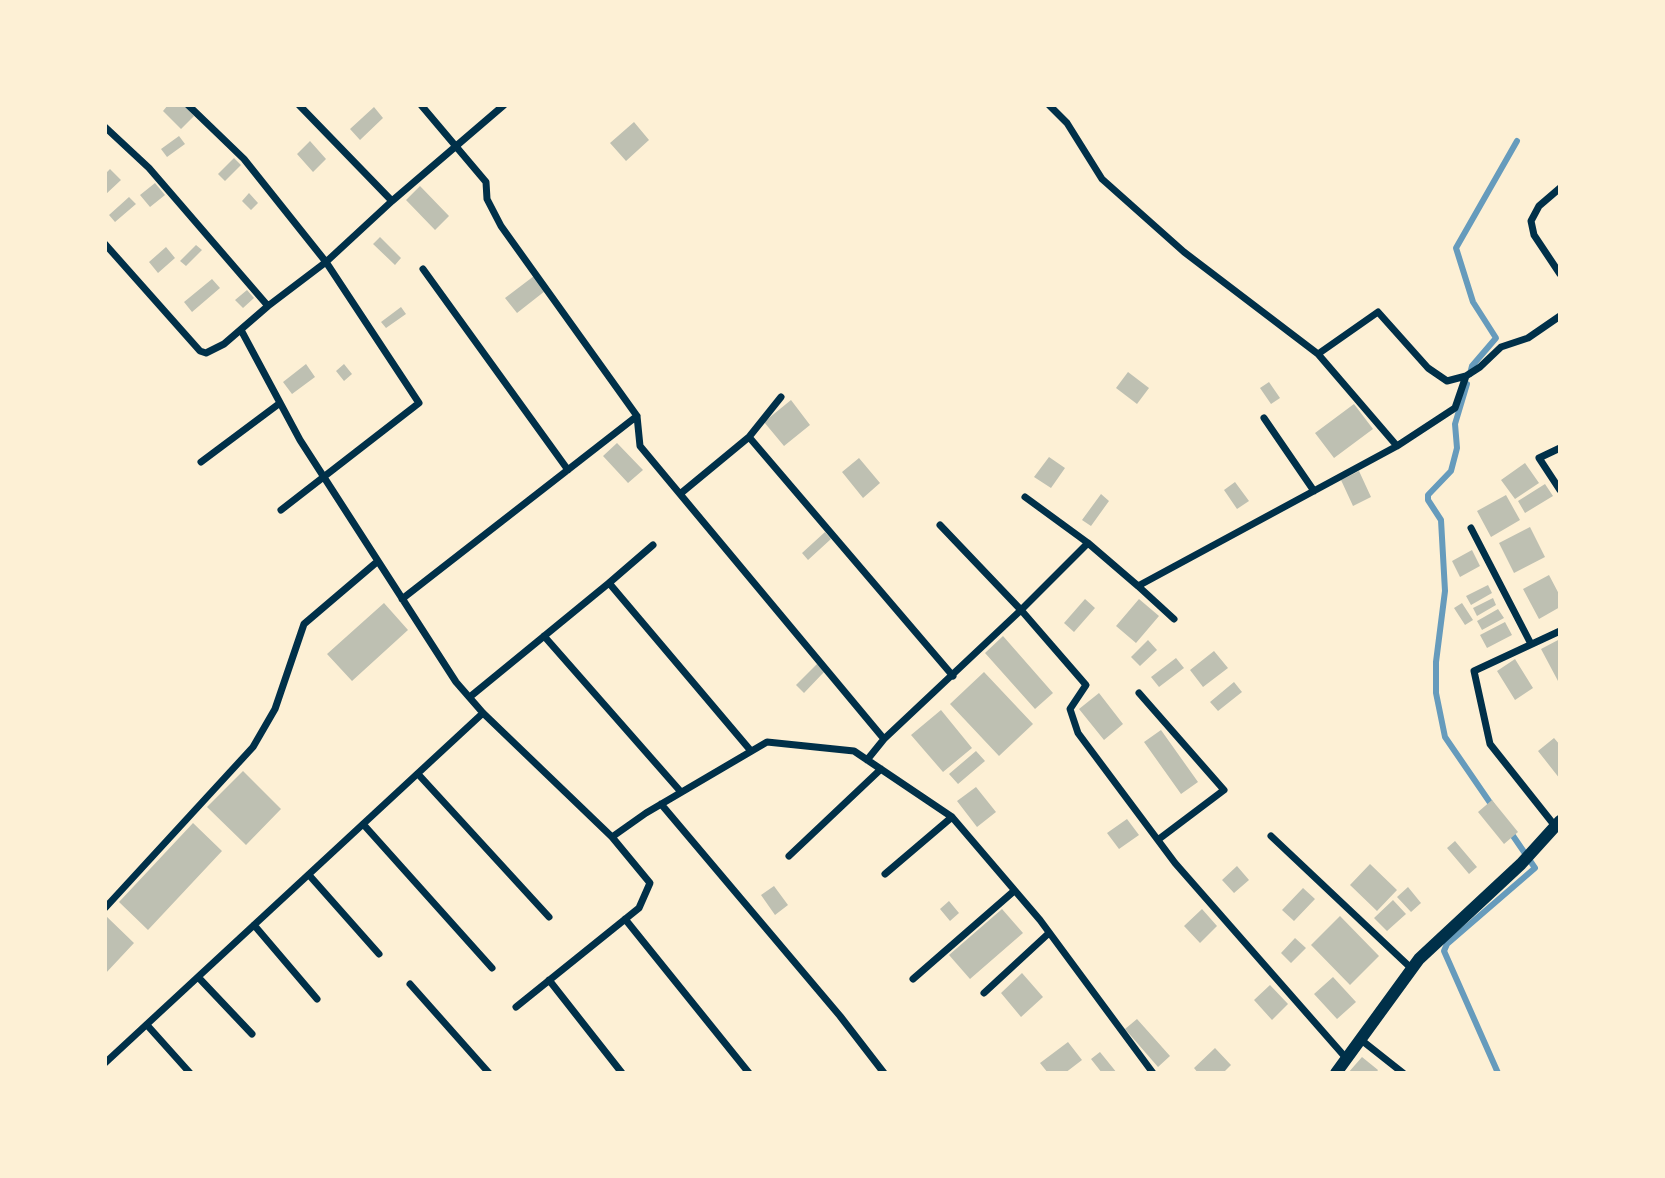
<!DOCTYPE html>
<style>
body{margin:0}
#map{position:relative;width:1665px;height:1178px;overflow:hidden;background:#fdf0d5;font-family:Arial,sans-serif}
canvas{display:block}
.frame{position:absolute;inset:0;border:107px solid #fdf0d5;pointer-events:none}
</style>
<div id="map">
<canvas width="1665" height="1178"></canvas>
<div class="frame"></div>
</div>
<script>
const ctx = document.querySelector('canvas').getContext('2d');
ctx.lineJoin = 'round';
const toPath = rows => new Path2D(rows.map(r => 'M' + r).join(''));
function strokePath(path, color, width, dash) { ctx.strokeStyle = color; ctx.lineWidth = width; ctx.lineCap = dash ? 'butt' : 'round'; ctx.setLineDash(dash || []); ctx.stroke(path); }
function fillPath(path, color) { ctx.fillStyle = color; ctx.fill(path, 'evenodd'); }
strokePath(toPath([
 [1470,374,1472,366,1496,338,1473,302,1456,248,1517,141],
 [1467,384,1455,424,1457,448,1451,471,1428,495,1428,500,1441,520,1445,591,1436,662,1436,693,1445,737,1493,807],
 [1498,1073,1444,951,1447,944,1535,868,1509,830]
]), '#669bbc', 6);
fillPath(toPath([
 [168,105,184,105,194,116,181,129,163,111],
 [374,107,383,118,360,140,350,129],
 [634,122,649,140,626,161,610,143],
 [179,136,185,144,167,157,161,149],
 [310,141,326,159,313,172,297,154],
 [234,158,241,165,225,181,218,174],
 [110,169,121,180,105,195,105,174],
 [155,183,165,195,150,207,140,195],
 [420,186,449,216,435,230,406,200],
 [249,193,258,203,251,210,242,201],
 [129,197,136,204,115,222,109,215],
 [380,237,401,258,395,265,373,244],
 [196,245,202,250,186,266,180,261],
 [166,247,175,258,158,273,149,262],
 [534,276,545,291,517,313,505,298],
 [212,279,220,288,192,312,184,302],
 [247,290,254,298,243,308,235,300],
 [401,307,406,314,386,328,381,322],
 [306,364,315,377,292,394,283,382],
 [344,364,352,374,344,381,336,371],
 [1128,372,1149,388,1137,404,1116,388],
 [1269,382,1280,398,1271,404,1260,388],
 [791,400,810,425,784,446,764,422],
 [1354,404,1373,429,1334,458,1315,433],
 [617,443,643,470,628,483,603,456],
 [1049,457,1065,468,1051,488,1034,477],
 [859,458,880,483,863,498,842,472],
 [1525,463,1539,483,1515,499,1501,480],
 [1359,471,1371,497,1353,506,1341,480],
 [1235,482,1249,501,1237,509,1224,490],
 [1545,484,1553,496,1525,513,1518,501],
 [1101,494,1109,501,1091,526,1082,520],
 [1506,495,1520,520,1491,537,1477,511],
 [1530,527,1545,557,1514,573,1499,543],
 [825,532,831,539,808,560,802,553],
 [1472,550,1480,566,1460,577,1452,561],
 [1549,575,1560,596,1560,607,1539,619,1523,589],
 [1488,585,1492,593,1471,605,1466,596],
 [1493,598,1496,605,1477,616,1473,608],
 [1085,599,1095,608,1074,632,1064,623],
 [1139,599,1159,616,1136,643,1116,626],
 [384,603,408,630,352,681,327,654],
 [1462,603,1473,620,1465,625,1454,608],
 [1498,609,1504,618,1482,630,1477,621],
 [1505,622,1512,635,1487,648,1480,635],
 [1003,636,1053,693,1035,709,985,653],
 [1560,639,1560,679,1558,681,1541,649],
 [1148,640,1157,650,1140,666,1131,657],
 [1214,651,1228,668,1203,687,1190,670],
 [1176,658,1184,668,1159,687,1151,677],
 [1515,659,1533,688,1515,700,1497,671],
 [817,664,825,671,804,693,796,685],
 [984,672,1033,724,999,756,950,704],
 [1234,682,1242,692,1218,711,1210,702],
 [1099,693,1123,724,1104,740,1079,709],
 [941,710,972,748,943,772,911,735],
 [1161,730,1198,782,1181,794,1144,742],
 [1554,738,1560,745,1560,779,1538,751],
 [976,751,985,761,958,784,949,774],
 [243,771,281,809,246,845,207,807],
 [976,787,996,812,977,827,957,801],
 [1492,800,1518,832,1504,844,1478,812],
 [1127,819,1139,835,1119,849,1107,833],
 [193,823,222,851,148,930,119,902],
 [1455,841,1477,867,1469,874,1447,848],
 [1370,864,1397,890,1377,911,1350,885],
 [1237,866,1249,880,1234,893,1222,880],
 [774,886,788,905,775,915,761,895],
 [1408,887,1421,903,1411,912,1397,897],
 [1303,888,1315,899,1294,921,1282,910],
 [1393,900,1406,914,1387,931,1374,918],
 [949,901,959,913,950,921,940,909],
 [1002,909,1023,933,970,979,949,955],
 [1202,909,1217,926,1200,943,1184,926],
 [105,915,134,943,105,974],
 [1340,916,1379,956,1350,985,1311,945],
 [1295,938,1306,948,1291,963,1281,953],
 [1022,973,1043,997,1021,1017,1001,993],
 [1333,977,1356,1002,1337,1019,1314,994],
 [1270,985,1288,1004,1272,1020,1254,1000],
 [1137,1019,1170,1056,1158,1067,1125,1029],
 [1068,1042,1082,1060,1065,1073,1048,1073,1040,1063],
 [1215,1048,1231,1065,1223,1073,1198,1073,1194,1068],
 [1100,1052,1117,1073,1102,1073,1091,1059],
 [1362,1057,1378,1070,1376,1073,1348,1073]
]), '#bec0b2');
strokePath(toPath([
 [188,105,244,159,326,262,419,403,281,510],
 [299,105,392,201],
 [421,105,486,182,487,199,501,226,637,416,640,446,884,739],
 [1049,105,1067,123,1102,179,1184,252,1318,354,1397,446],
 [105,127,149,168,268,306],
 [1560,188,1539,206,1531,221,1534,235,1560,274],
 [105,244,200,351,206,353,224,344,268,306,326,262,392,201,504,105],
 [423,269,568,470],
 [241,330,300,440,456,682,483,713,612,837,646,813,767,742,854,751,952,817,1040,920,1153,1073],
 [1318,354,1378,312,1428,368,1447,381,1466,376,1480,367,1501,347,1528,338,1560,316],
 [1264,418,1314,491],
 [749,437,781,397],
 [1560,448,1539,458,1560,490],
 [201,462,280,403],
 [680,494,749,437,953,676],
 [1025,497,1088,543],
 [940,525,1021,610,1086,685,1070,709,1078,733,1175,863,1346,1058],
 [1471,528,1531,644],
 [609,583,653,545],
 [1138,586,1174,619],
 [402,599,637,416],
 [544,636,681,792],
 [1139,693,1224,790,1159,839],
 [471,696,609,583,751,751],
 [867,760,884,739,1021,610,1088,543,1138,586,1397,446,1455,408,1466,376],
 [418,774,549,917],
 [661,804,840,1016,884,1073],
 [363,824,492,968],
 [1555,826,1490,744,1474,671,1560,631],
 [1271,836,1412,969],
 [789,856,881,769],
 [885,874,952,817],
 [309,875,379,954],
 [105,908,253,747,275,709,304,624,378,561],
 [625,919,749,1073],
 [254,925,317,999],
 [198,977,252,1034],
 [913,979,1014,891],
 [549,980,622,1073],
 [410,984,489,1073],
 [984,993,1049,933],
 [516,1007,639,908,650,883,612,837],
 [147,1025,190,1073],
 [1360,1039,1403,1073],
 [105,1063,483,713]
]), '#003049', 7);
strokePath(toPath([
 [1336,1073,1419,959,1521,864,1560,821]
]), '#003049', 12);
</script>
